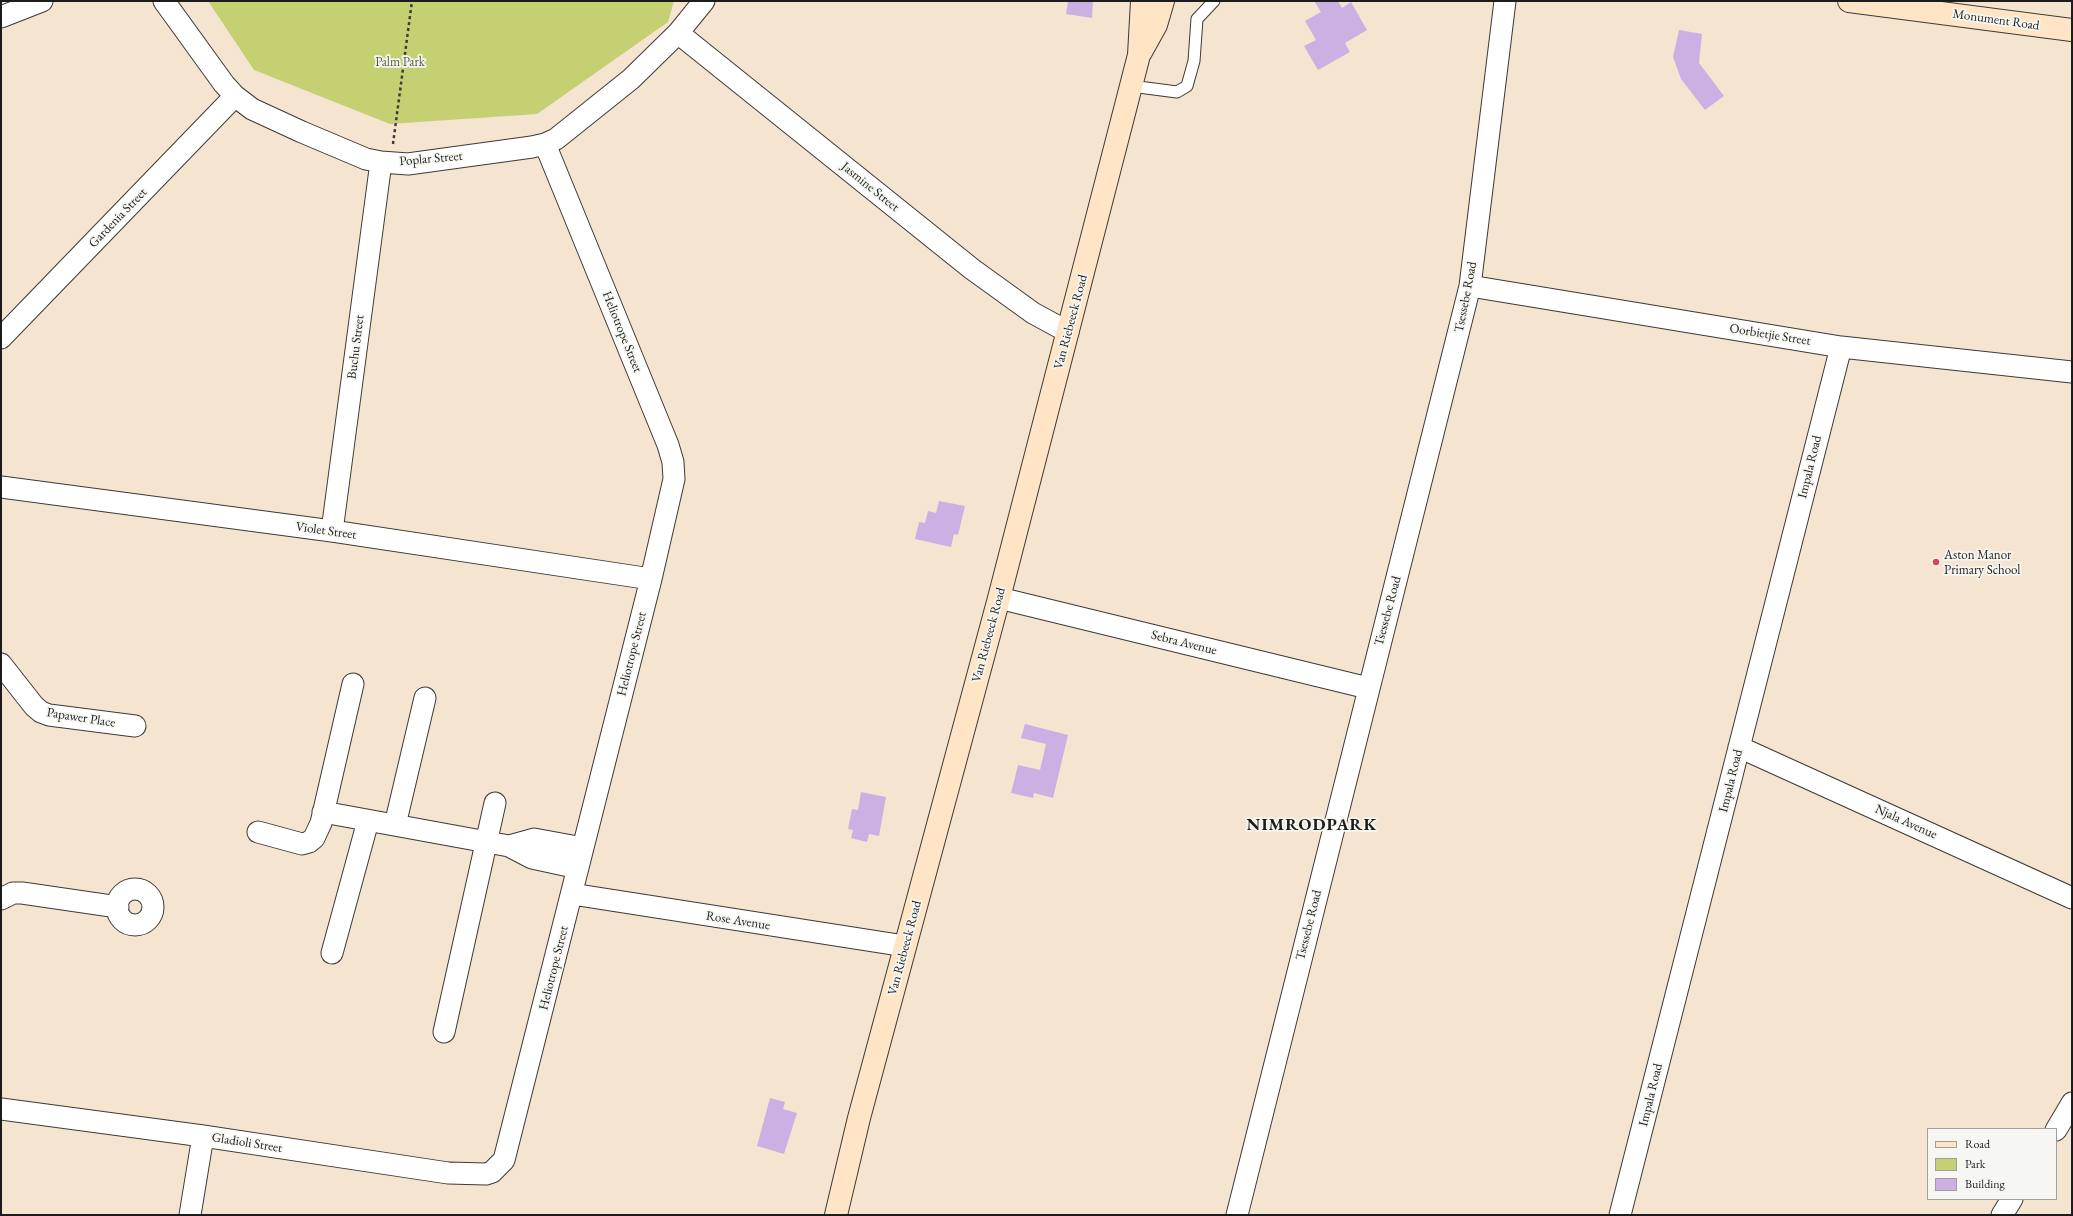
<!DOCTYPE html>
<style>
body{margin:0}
#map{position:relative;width:2073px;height:1216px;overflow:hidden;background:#f5e4cf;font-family:"EB Garamond",serif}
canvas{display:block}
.frame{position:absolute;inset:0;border:2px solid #1c1c1c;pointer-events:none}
.legend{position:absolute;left:1927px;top:1128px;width:130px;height:72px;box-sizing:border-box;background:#f6f6f2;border:1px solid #9f9f9c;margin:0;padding:5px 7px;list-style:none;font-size:12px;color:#1c1c1c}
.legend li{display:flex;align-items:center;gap:8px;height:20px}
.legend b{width:20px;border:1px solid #9f9f9c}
</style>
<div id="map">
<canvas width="2073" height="1216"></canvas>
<div class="frame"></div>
<ul class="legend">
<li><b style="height:5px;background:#ffe4c6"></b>Road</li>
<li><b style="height:11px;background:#c4d072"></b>Park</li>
<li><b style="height:11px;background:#ccb0e3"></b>Building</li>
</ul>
</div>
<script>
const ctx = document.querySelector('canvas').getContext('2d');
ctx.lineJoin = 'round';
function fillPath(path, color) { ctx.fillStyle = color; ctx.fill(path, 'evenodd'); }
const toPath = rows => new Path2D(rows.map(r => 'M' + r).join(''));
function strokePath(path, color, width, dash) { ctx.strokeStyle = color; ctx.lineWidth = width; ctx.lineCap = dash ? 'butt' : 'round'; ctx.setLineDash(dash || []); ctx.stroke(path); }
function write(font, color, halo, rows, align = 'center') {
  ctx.font = font + ' "EB Garamond",serif'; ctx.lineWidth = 3.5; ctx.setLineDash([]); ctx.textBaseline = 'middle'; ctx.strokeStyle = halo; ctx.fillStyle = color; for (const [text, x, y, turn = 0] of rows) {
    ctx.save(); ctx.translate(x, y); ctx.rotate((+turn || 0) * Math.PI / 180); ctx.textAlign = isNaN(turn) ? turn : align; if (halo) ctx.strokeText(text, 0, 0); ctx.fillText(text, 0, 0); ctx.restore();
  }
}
fillPath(toPath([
 [208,1,674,1,668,22,537,114,390,124,254,70]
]), '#c4d072');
fillPath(toPath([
 [1068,1,1093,1,1092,18,1066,14],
 [1314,1,1338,1,1342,8,1351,2,1367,30,1345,43,1350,52,1318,70,1304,46,1316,40,1305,21,1321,12],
 [1679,30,1702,34,1699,63,1724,96,1705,110,1681,79,1673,57],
 [939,501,965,506,958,535,954,534,951,547,915,539,919,522,925,523,928,511,936,513],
 [1025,724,1068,735,1053,798,1034,793,1033,798,1011,793,1018,765,1040,770,1046,744,1021,738],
 [861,792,886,797,879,836,869,834,867,842,851,838,853,830,848,829,852,809,858,810],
 [770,1098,785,1102,783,1109,797,1113,784,1154,757,1146]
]), '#ccb0e3');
const lane = toPath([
 [1131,86,1177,92,1187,86,1194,61,1197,19,1214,1]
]);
const street = toPath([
 [164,1,224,84,235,96,252,109,302,132,366,159,381,162,408,164,532,147,545,144,556,139,631,79,678,33,704,1],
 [1,17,42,1],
 [678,33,972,269,1033,313,1068,332],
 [1470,286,1841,347,2072,372],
 [1,338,235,96],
 [1,487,332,531,651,579],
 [332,531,381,162],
 [999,598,1368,688],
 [1,664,34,706,41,712,49,715,135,726],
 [1739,747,2072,898],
 [323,812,509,846,532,858,578,868],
 [395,825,425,698],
 [258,832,302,844,309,842,314,838,321,823,353,684],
 [509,846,534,839,583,848],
 '117 907a18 18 0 1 1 36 0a18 18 0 1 1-36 0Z',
 [572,894,905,946],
 [1,899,13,893,22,893,118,907],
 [332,953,368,821],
 [444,1032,495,803],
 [1,1109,203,1136,448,1173,486,1174,492,1172,504,1160,651,579,674,479,673,462,668,445,545,144],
 [2056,1130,2072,1103],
 [190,1215,203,1136],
 [1237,1215,1470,286,1505,1],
 [1620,1215,1841,347],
 [2002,1215,2012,1199]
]);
const secondary = toPath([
 [1849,1,2072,30],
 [1141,52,1156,25,1163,1],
 [836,1215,859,1118,999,598,1139,55,1142,1]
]);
strokePath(lane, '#3d3a37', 13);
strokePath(street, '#3d3a37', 23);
strokePath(secondary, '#3d3a37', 24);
strokePath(toPath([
 [393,144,412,1]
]), '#3d3a37', 2.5, [3, 3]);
strokePath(lane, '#fff', 11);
strokePath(street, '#fff', 21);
strokePath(secondary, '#ffe4c6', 22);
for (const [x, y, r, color] of [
 [1936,562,4,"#d1495b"]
]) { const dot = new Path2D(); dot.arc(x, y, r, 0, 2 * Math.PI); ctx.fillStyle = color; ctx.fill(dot); strokePath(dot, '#f6f6f2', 1.5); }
write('13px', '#1c1c1c', '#f6f6f2', [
 ["Monument Road",1996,20,8],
 ["Poplar Street",431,159,-5],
 ["Jasmine Street",870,187,39],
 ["Gardenia Street",118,218,-46],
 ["Tsessebe Road",1466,297,-79],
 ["Van Riebeeck Road",1071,322,-75],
 ["Heliotrope Street",622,332,68],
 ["Oorbietjie Street",1770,335,9],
 ["Buchu Street",356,347,-83],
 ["Impala Road",1810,467,-76],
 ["Violet Street",326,531,8],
 ["Tsessebe Road",1388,611,-75],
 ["Van Riebeeck Road",989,635,-75],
 ["Sebra Avenue",1184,643,14],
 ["Heliotrope Street",632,654,-76],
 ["Papawer Place",81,718,9],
 ["Impala Road",1731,781,-76],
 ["Njala Avenue",1906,822,24],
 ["Rose Avenue",738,921,9],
 ["Tsessebe Road",1309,925,-76],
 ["Van Riebeeck Road",905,948,-75],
 ["Heliotrope Street",554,968,-76],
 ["Impala Road",1651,1095,-76],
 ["Gladioli Street",247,1143,9]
]);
write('13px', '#575b3a', '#f6f6f2', [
 ["Palm Park",400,62]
]);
write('13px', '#1c1c1c', '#f6f6f2', [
 ["Aston Manor",1944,555],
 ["Primary School",1944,570]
], 'left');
ctx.letterSpacing = '1px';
write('bold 17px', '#1c1c1c', '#f6f6f2', [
 ["NIMRODPARK",1312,825]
]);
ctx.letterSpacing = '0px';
</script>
